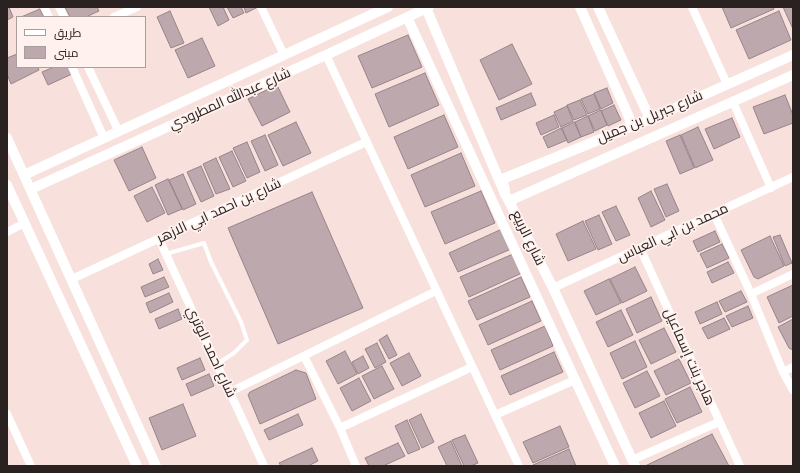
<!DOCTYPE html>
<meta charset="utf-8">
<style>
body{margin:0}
#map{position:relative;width:800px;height:473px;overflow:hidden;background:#f8e1dd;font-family:"Noto Sans",Cairo,sans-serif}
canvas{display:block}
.frame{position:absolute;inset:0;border:8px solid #2a2220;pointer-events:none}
.legend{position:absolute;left:16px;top:16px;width:130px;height:52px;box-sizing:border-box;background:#fff1ee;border:1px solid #aa9e9c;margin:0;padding:5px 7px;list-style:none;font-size:12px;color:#2a2220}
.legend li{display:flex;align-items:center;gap:8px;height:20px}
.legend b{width:20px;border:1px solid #aa9e9c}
</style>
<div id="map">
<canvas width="800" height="473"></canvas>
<div class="frame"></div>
<ul class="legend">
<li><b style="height:5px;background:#fff"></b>طريق</li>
<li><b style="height:11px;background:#bda8ae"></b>مبنى</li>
</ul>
</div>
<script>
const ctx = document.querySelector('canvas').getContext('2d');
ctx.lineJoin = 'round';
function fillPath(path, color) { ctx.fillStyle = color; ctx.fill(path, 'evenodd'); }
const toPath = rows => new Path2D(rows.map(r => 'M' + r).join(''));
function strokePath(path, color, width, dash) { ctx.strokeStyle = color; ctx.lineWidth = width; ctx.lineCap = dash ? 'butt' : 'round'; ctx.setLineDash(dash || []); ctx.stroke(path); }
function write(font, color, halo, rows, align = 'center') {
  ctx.font = font + ' "Noto Sans",Cairo,sans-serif'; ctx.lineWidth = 3.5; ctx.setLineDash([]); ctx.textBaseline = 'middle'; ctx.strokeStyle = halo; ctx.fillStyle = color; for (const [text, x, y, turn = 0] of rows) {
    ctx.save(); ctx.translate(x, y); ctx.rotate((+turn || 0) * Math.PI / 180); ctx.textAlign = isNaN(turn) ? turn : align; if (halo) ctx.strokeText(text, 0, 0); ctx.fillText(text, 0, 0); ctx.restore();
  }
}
const building = toPath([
 [7,7,9,7,13,17,7,20,7,7],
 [65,7,97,7,99,11,86,17,70,17,65,7],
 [209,7,223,7,229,20,218,26,209,7],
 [227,7,241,7,244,13,233,18,227,7],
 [244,7,258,7,246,13,244,7],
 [722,7,773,7,774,9,731,28,722,7],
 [783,7,793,7,793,29,783,7],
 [40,9,44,17,21,17,40,9],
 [170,11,184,43,171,48,157,17,170,11],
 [779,11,791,40,749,59,736,30,779,11],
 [408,35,422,67,372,88,358,56,408,35],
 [202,38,215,66,188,78,175,50,202,38],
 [512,44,532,84,499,100,480,60,512,44],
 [17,54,17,67,38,67,39,70,11,84,7,74,7,58,17,54],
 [54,67,69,67,72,74,48,85,42,72,54,67],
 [425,73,439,105,389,127,375,94,425,73],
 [277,85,290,112,262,126,248,99,277,85],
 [607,88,613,103,601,109,594,93,607,88],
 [531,93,536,105,501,120,496,108,531,93],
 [594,94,600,109,588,114,581,99,594,94],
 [785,95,793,115,793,123,764,134,753,107,785,95],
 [580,100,587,115,574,120,567,105,580,100],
 [614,105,621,120,608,126,601,111,614,105],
 [567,106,573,121,561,127,554,112,567,106],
 [601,110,607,125,595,131,588,116,601,110],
 [444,115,458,147,408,169,394,137,444,115],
 [554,115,559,127,541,135,536,123,554,115],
 [588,116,594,132,581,137,575,122,588,116],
 [732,118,740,137,714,149,705,129,732,118],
 [296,122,311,153,283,166,268,135,296,122],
 [574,122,581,137,568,143,562,128,574,122],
 [698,127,713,160,695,168,681,135,698,127],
 [561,128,567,140,548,148,543,137,561,128],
 [265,135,278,165,265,171,251,141,265,135],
 [680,135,694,168,680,174,666,141,680,135],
 [247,142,260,172,247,178,233,148,247,142],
 [142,147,156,178,129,191,114,160,142,147],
 [232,151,246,181,233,187,219,157,232,151],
 [461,153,475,186,425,207,411,175,461,153],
 [216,158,230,189,216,194,203,164,216,158],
 [201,166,214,196,201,202,187,172,201,166],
 [183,174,196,204,183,210,169,180,183,174],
 [168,179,182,209,168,215,155,185,168,179],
 [667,184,679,211,666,217,654,189,667,184],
 [152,187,165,213,147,222,134,196,152,187],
 [481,191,495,223,445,244,431,212,481,191],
 [651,191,665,220,651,227,638,198,651,191],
 [312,192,363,308,278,344,228,228,312,192],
 [616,206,630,235,616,241,602,212,616,206],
 [599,215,612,244,598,250,585,221,599,215],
 [583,221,596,249,568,261,556,234,583,221],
 [502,229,511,249,458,272,449,253,502,229],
 [715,231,720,242,698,252,693,241,715,231],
 [780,235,792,263,785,266,773,237,780,235],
 [770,236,784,266,758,279,754,277,741,250,770,236],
 [722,244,729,258,707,268,700,254,722,244],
 [513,254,522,273,469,297,460,277,513,254],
 [158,259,163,270,153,274,149,264,158,259],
 [728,262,734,273,712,283,707,272,728,262],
 [635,267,647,291,622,303,610,279,635,267],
 [164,277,169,287,145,297,141,287,164,277],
 [521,277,530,297,477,320,468,301,521,277],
 [609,279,621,303,596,315,584,291,609,279],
 [793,285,793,316,779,323,767,297,793,285],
 [741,291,747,302,725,312,719,301,741,291],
 [169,293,173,302,150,313,146,303,169,293],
 [651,297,662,321,637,333,626,309,651,297],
 [532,301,541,321,488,345,479,325,532,301],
 [717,302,722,314,700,324,695,312,717,302],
 [748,306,753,318,732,327,726,316,748,306],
 [178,309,182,319,159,329,155,319,178,309],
 [621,310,633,335,608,347,596,322,621,310],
 [724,318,730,329,708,339,702,328,724,318],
 [793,319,793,350,789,348,778,327,793,319],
 [545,326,553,346,500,370,491,350,545,326],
 [664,328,676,352,651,364,639,340,664,328],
 [387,335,397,355,389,359,379,340,387,335],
 [635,341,647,367,622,379,610,353,635,341],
 [377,343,386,362,375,368,365,349,377,343],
 [345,351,357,374,338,384,326,361,345,351],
 [554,352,563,372,510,395,501,376,554,352],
 [409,353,421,376,402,386,390,363,409,353],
 [363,356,369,368,358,374,352,362,363,356],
 [200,358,205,370,182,380,177,368,200,358],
 [679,359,691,383,666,395,654,371,679,359],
 [382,366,394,389,374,399,362,376,382,366],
 [296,370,306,373,316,399,260,424,248,395,250,392,296,370],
 [647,371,660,396,635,408,623,383,647,371],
 [209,374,214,386,191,396,186,384,209,374],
 [359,378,371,401,352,411,340,388,359,378],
 [690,387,702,412,677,423,665,399,690,387],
 [664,401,676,426,651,438,639,413,664,401],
 [183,404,196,436,162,450,149,418,183,404],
 [298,414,303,425,269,440,264,430,298,414],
 [421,414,434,442,422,448,409,420,421,414],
 [407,420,420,449,408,454,395,426,407,420],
 [560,426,569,447,533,463,523,442,560,426],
 [712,434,729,466,645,466,712,434],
 [465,435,478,463,471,466,464,466,452,440,465,435],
 [451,441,462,466,447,466,438,447,451,441],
 [398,443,405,456,383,466,369,466,365,458,398,443],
 [312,448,318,461,308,466,281,466,279,463,312,448],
 [569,449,576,466,533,466,533,465,569,449]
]);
fillPath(building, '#bda8ae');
strokePath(building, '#988389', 1);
strokePath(toPath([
 [166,254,204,243,211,262,241,322,247,340,234,353,217,364]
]), '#fff', 4);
strokePath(toPath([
 [44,7,49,17],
 [59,7,64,17],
 [261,7,284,55],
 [692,7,727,84],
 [114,17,137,7],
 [326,55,519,466],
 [72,67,104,138],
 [88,67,119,132],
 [733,102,771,188],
 [714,214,751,294,783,372,793,390],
 [7,232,25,223],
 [159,239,264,466],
 [640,248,740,466],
 [72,279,366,142],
 [553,288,793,177],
 [751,294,793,274],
 [304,356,340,428,356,466],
 [783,372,793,367],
 [230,392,436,291],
 [7,414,31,466],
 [495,415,575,380],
 [340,428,472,367],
 [632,460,719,422]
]), '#fff', 8);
strokePath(toPath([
 [580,7,629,117,631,126],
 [598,7,650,119],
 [426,8,505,194,509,201,553,288,635,466],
 [407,17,615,466],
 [7,138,156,466],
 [24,175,388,7],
 [7,185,137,466],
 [31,189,326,55,429,7],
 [505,190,503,183,505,178,650,119,793,55],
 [509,201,793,75]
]), '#fff', 10);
write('14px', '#2a2220', '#fff1ee', [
 ["شارع عبدالله المطرودي",230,99,-24],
 ["شارع جبريل بن جميل",650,117,-23],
 ["شارع بن احمد ابي الازهر",219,211,-25],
 ["محمد بن ابي العباس",673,233,-25],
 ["شارع الربيع",528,238,64],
 ["شارع احمد الوتري",211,352,65],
 ["هاجر بنت إسماعيل",689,357,66]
]);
</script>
